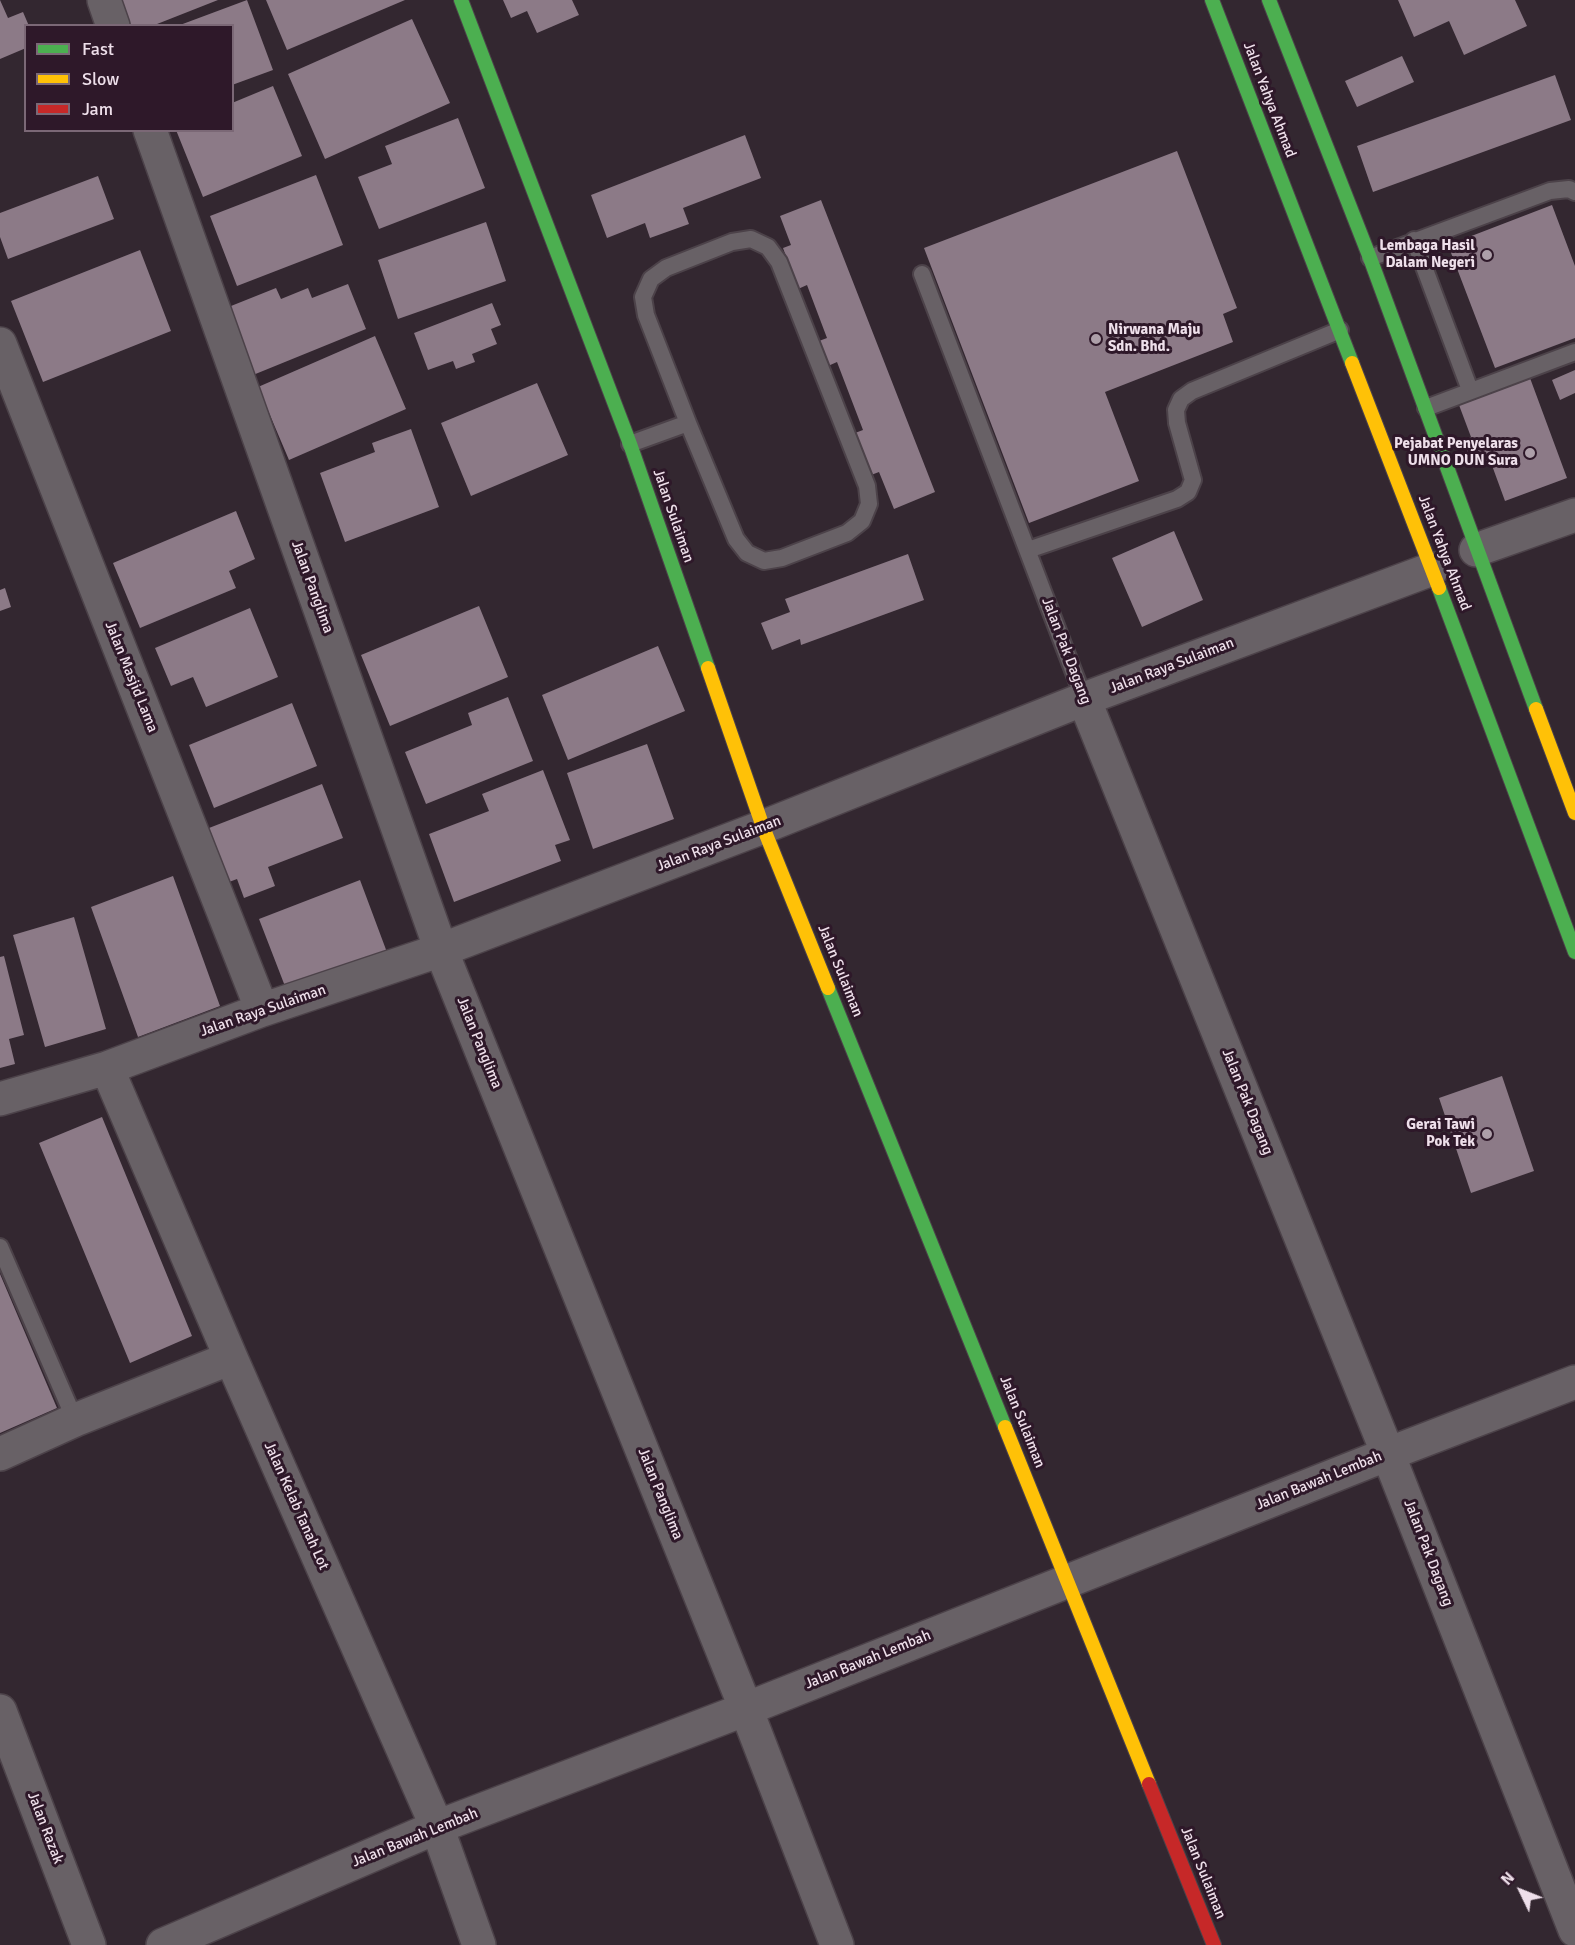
<!DOCTYPE html>
<style>
body{margin:0}
#map{position:relative;width:1575px;height:1945px;overflow:hidden;background:#332730;font-family:Signika,sans-serif}
canvas{display:block}
.legend{position:absolute;left:24px;top:24px;width:210px;height:108px;box-sizing:border-box;background:#2e1829;border:2px solid #7b6876;margin:0;padding:8px 10px;list-style:none;font-size:18px;color:#eedfea}
.legend li{display:flex;align-items:center;gap:12px;height:30px}
.legend b{width:30px;border:2px solid #7b6876}
.north{position:absolute;left:1491px;top:1861px;width:60px;height:60px;-webkit-text-stroke:4px #2e1829;paint-order:stroke;rotate:313deg;font-size:16px;font-weight:700;line-height:24px;text-align:center;color:#eedfea}
.north::after{content:'';display:block;margin:auto;width:21px;height:27px;background:#eedfea;clip-path:polygon(50% 0,100% 100%,50% 72%,0 100%)}
</style>
<div id="map">
<canvas width="1575" height="1945"></canvas>
<ul class="legend">
<li><b style="height:8px;background:#4caf50"></b>Fast</li>
<li><b style="height:8px;background:#ffc107"></b>Slow</li>
<li><b style="height:8px;background:#c62828"></b>Jam</li>
</ul>
<div class="north">N</div>
</div>
<script>
const ctx = document.querySelector('canvas').getContext('2d');
ctx.lineJoin = 'round';
function fillPath(path, color) { ctx.fillStyle = color; ctx.fill(path, 'evenodd'); }
const toPath = rows => new Path2D(rows.map(r => 'M' + r).join(''));
function strokePath(path, color, width, dash) { ctx.strokeStyle = color; ctx.lineWidth = width; ctx.lineCap = dash ? 'butt' : 'round'; ctx.setLineDash(dash || []); ctx.stroke(path); }
function write(font, color, halo, rows, align = 'center') {
  ctx.font = font + ' Signika,sans-serif'; ctx.lineWidth = 6; ctx.setLineDash([]); ctx.textBaseline = 'middle'; ctx.strokeStyle = halo; ctx.fillStyle = color; for (const [text, x, y, turn = 0] of rows) {
    ctx.save(); ctx.translate(x, y); ctx.rotate((+turn || 0) * Math.PI / 180); ctx.textAlign = isNaN(turn) ? turn : align; if (halo) ctx.strokeText(text, 0, 0); ctx.fillText(text, 0, 0); ctx.restore();
  }
}
fillPath(toPath([
 [0,0,8,18,23,12,29,26,26,26,26,48,0,59],
 [121,0,218,0,152,26,131,26],
 [247,0,273,70,232,85,232,26,180,25],
 [266,0,405,0,287,50],
 [503,0,572,0,579,15,537,33,527,11,511,18],
 [1398,0,1515,0,1527,26,1464,55,1449,21,1414,37],
 [412,19,450,103,325,159,288,74],
 [1402,56,1414,82,1357,107,1345,81],
 [1555,75,1571,120,1373,192,1357,146],
 [273,86,302,156,203,197,176,130,232,130,232,103],
 [458,118,485,188,379,229,358,177,392,164,385,146],
 [745,135,761,178,683,208,689,224,650,238,645,223,607,238,591,195],
 [1177,151,1237,308,1223,314,1233,342,1105,392,1139,481,1029,523,924,248],
 [316,175,343,245,237,286,210,216],
 [98,176,114,219,8,259,0,237,0,213],
 [821,200,935,492,894,509,879,472,871,475,855,433,863,430,837,362,828,366,819,341,827,338,807,285,798,289,783,248,791,245,780,216],
 [1552,205,1575,266,1575,338,1495,368,1448,245],
 [486,222,506,281,398,319,378,260],
 [140,250,171,331,43,382,11,301],
 [348,284,366,329,253,375,226,308,276,288,281,299,308,288,312,298],
 [492,303,501,325,491,329,497,344,472,354,475,362,456,369,453,361,428,370,414,333],
 [375,336,406,409,289,460,258,387],
 [1575,370,1575,393,1560,400,1552,380],
 [1530,378,1567,478,1505,501,1490,460,1473,467,1463,440,1471,437,1459,405],
 [537,383,568,455,471,496,441,423],
 [411,429,439,507,345,542,320,473,375,452,372,443],
 [236,511,255,559,229,571,236,588,140,628,113,563],
 [1174,531,1203,600,1142,627,1112,558],
 [908,554,924,600,801,645,800,639,772,650,761,623,790,612,785,599],
 [5,588,11,607,0,611,0,590],
 [479,606,508,677,390,726,361,655],
 [250,608,278,677,206,707,193,677,171,686,155,648],
 [658,646,685,711,568,760,542,695],
 [508,697,533,761,426,804,405,752,472,725,468,713],
 [292,703,317,766,214,808,189,745],
 [647,744,674,819,593,849,567,773],
 [543,770,570,840,555,845,561,861,454,902,429,834,489,811,482,794],
 [322,784,343,838,268,867,275,886,244,898,237,879,229,882,209,828],
 [173,876,220,1006,138,1037,91,907],
 [360,880,388,955,288,994,259,919],
 [74,917,106,1029,45,1047,13,935],
 [4,956,24,1035,9,1039,15,1064,0,1068,0,957],
 [1502,1076,1534,1171,1471,1193,1439,1098],
 [102,1117,192,1336,130,1363,39,1143],
 [0,1274,57,1408,0,1433]
]), '#8c7a87');
const lane = toPath([
 [1414,240,1470,390],
 [1370,258,1550,191,1569,189,1575,192],
 [922,274,1084,699],
 [1426,408,1575,352],
 [630,444,688,423,646,315,643,297,651,279,666,268,732,242,751,239,768,247,779,262,867,486,869,504,862,521,847,533,782,558,764,561,747,553,736,539,688,423],
 [1028,550,1177,499,1188,492,1193,480,1177,423,1176,410,1181,399,1192,391,1340,330],
 [0,1247,75,1420]
]);
const street = toPath([
 [104,0,113,26],
 [150,130,441,950,746,1709,837,1945],
 [0,344,262,1010],
 [1476,550,1575,515],
 [1084,699,1388,1454,1575,1930],
 [107,1068,231,1358,437,1827,479,1945],
 [0,1099,107,1068,262,1010,441,950,763,827,1084,699,1432,569],
 [0,1454,75,1420,231,1358],
 [0,1711,89,1945],
 [163,1945,437,1827,746,1709,1388,1454,1575,1382]
]);
const fast = toPath([
 [461,0,630,444,708,668],
 [1212,0,1352,363],
 [1269,0,1370,258,1536,709],
 [1439,588,1575,952],
 [828,988,1005,1427]
]);
const slow = toPath([
 [1352,363,1439,588],
 [708,668,763,827,828,988],
 [1536,709,1575,813],
 [1005,1427,1149,1784]
]);
const jam = toPath([
 [1149,1784,1214,1945]
]);
strokePath(lane, '#4c4249', 20);
strokePath(street, '#4c4249', 36);
strokePath(fast, '#4c4249', 16);
strokePath(slow, '#4c4249', 16);
strokePath(jam, '#4c4249', 16);
strokePath(lane, '#686166', 16);
strokePath(street, '#686166', 33);
strokePath(fast, '#4caf50', 14);
strokePath(slow, '#ffc107', 14);
strokePath(jam, '#c62828', 14);
for (const [x, y, r, color] of [
 [1487,255,6,"#ad9fa9"],
 [1096,339,6,"#ad9fa9"],
 [1530,453,6,"#ad9fa9"],
 [1487,1134,6,"#ad9fa9"]
]) { const dot = new Path2D(); dot.arc(x, y, r, 0, 2 * Math.PI); ctx.fillStyle = color; ctx.fill(dot); strokePath(dot, '#2e1829', 2); }
write('15px', '#eedfea', '#2e1829', [
 ["Jalan Yahya Ahmad",1269,100,69],
 ["Jalan Sulaiman",673,516,71],
 ["Jalan Yahya Ahmad",1444,553,69],
 ["Jalan Panglima",312,587,70],
 ["Jalan Pak Dagang",1066,651,69],
 ["Jalan Raya Sulaiman",1172,666,-21],
 ["Jalan Masjid Lama",131,677,68],
 ["Jalan Raya Sulaiman",719,844,-21],
 ["Jalan Sulaiman",840,971,68],
 ["Jalan Raya Sulaiman",263,1011,-19],
 ["Jalan Panglima",479,1043,68],
 ["Jalan Pak Dagang",1247,1102,68],
 ["Jalan Sulaiman",1022,1422,68],
 ["Jalan Bawah Lembah",1319,1481,-22],
 ["Jalan Panglima",660,1494,68],
 ["Jalan Kelab Tanah Lot",296,1506,66],
 ["Jalan Pak Dagang",1428,1553,69],
 ["Jalan Bawah Lembah",868,1660,-22],
 ["Jalan Razak",45,1828,69],
 ["Jalan Bawah Lembah",415,1838,-22],
 ["Jalan Sulaiman",1203,1873,68]
]);
write('bold 15px', '#eedfea', '#2e1829', [
 ["Lembaga Hasil",1475,246],
 ["Dalam Negeri",1475,263],
 ["Nirwana Maju",1108,330,"left"],
 ["Sdn. Bhd.",1108,347,"left"],
 ["Pejabat Penyelaras",1518,444],
 ["UMNO DUN Sura",1518,461],
 ["Gerai Tawi",1475,1125],
 ["Pok Tek",1475,1142]
], 'right');
</script>
